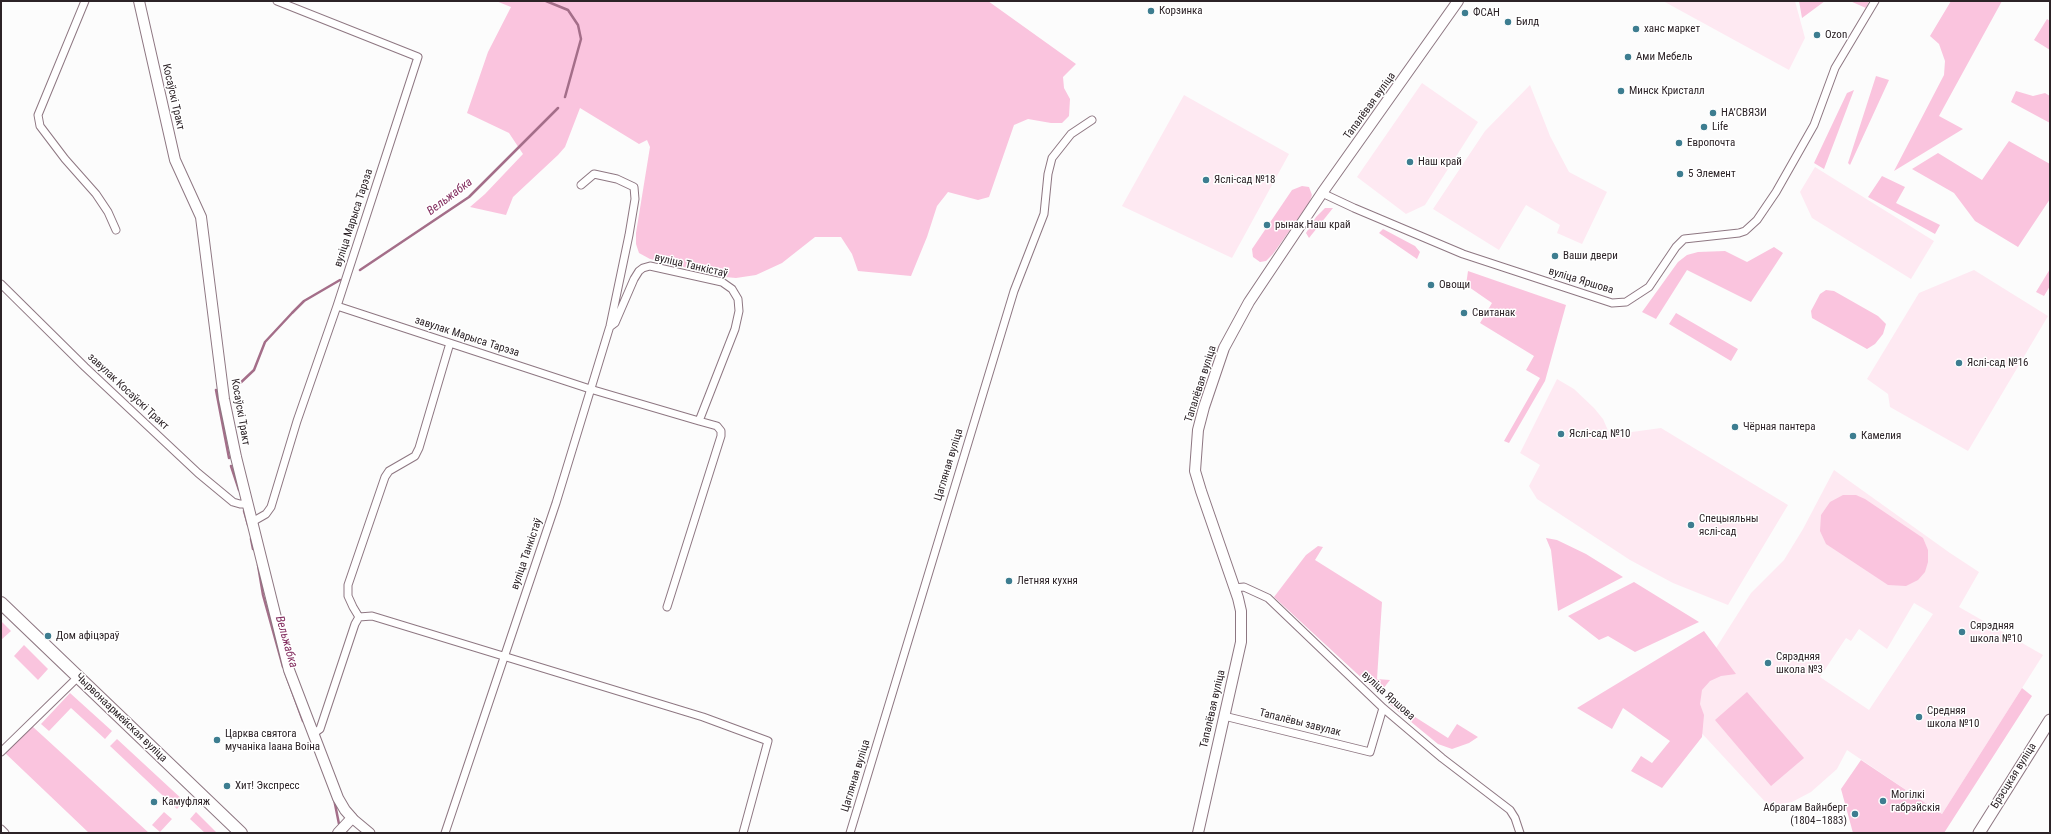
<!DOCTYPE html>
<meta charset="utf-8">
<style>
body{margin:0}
#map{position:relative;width:2051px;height:834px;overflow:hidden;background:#fcfcfc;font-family:"Roboto Condensed",sans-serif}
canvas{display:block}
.frame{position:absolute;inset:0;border:2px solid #2c2327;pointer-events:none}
</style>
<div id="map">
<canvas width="2051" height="834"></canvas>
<div class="frame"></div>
</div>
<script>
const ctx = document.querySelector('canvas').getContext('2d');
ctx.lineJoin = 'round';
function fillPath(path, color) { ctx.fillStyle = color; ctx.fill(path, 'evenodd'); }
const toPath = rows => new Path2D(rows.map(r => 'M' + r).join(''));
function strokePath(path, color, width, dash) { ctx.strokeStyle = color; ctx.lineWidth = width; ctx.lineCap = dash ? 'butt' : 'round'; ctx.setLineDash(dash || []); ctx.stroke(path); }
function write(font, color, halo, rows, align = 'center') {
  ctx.font = font + ' "Roboto Condensed",sans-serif'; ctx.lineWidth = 3; ctx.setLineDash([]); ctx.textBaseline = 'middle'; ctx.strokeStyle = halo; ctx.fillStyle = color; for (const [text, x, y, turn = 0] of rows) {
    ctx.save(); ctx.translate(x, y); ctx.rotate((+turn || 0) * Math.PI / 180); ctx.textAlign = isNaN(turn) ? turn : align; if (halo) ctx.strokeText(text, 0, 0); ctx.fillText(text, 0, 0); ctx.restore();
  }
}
fillPath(toPath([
 [1663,1,1795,1,1805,38,1789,70],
 [1422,83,1478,122,1425,205,1406,214,1357,177],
 [1530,85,1550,136,1569,172,1607,192,1582,244,1557,233,1560,225,1526,205,1499,250,1433,209,1485,131],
 [1184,95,1289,154,1232,258,1122,206],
 [1815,167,1934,241,1911,279,1812,218,1800,192],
 [1974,270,2048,316,1968,451,1890,407,1888,394,1867,379,1919,293],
 [1557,379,1574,389,1594,408,1603,419,1610,435,1661,428,1788,505,1728,605,1673,583,1630,560,1537,499,1529,486,1540,465,1520,453],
 [1834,470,1950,553,1979,572,1959,607,2043,655,1942,814,1847,750,1837,769,1811,792,1792,802,1769,806,1696,727,1690,689,1751,593,1784,560,1803,529],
 [1914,603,1933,614,1869,710,1820,677,1846,638,1851,641,1859,629,1887,649]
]), '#fee9f2');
fillPath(toPath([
 [496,1,988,1,1076,64,1063,77,1064,88,1070,99,1069,116,1062,123,1051,123,1028,119,1014,125,989,197,978,200,948,192,937,206,927,237,911,276,858,271,852,254,841,237,815,237,782,263,756,275,736,278,725,277,650,259,639,253,636,244,636,233,650,147,647,140,639,144,580,108,565,147,558,155,513,197,506,215,470,207,485,194,523,154,509,133,467,113,488,52,511,7],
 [1799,1,1825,1,1802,18],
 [1850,1,1869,1,1866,8],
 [1951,1,2002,1,1939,116,1963,129,1894,171,1944,75,1945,61,1939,44,1930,36],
 [2047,19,2050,21,2050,50,2034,40],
 [1876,76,1889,80,1850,165,1848,163],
 [1854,90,1824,169,1814,163,1847,93],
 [2016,91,2033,96,2045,93,2050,96,2050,123,2011,102],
 [2009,141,2050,164,2050,199,2018,247,1975,221,1954,193,1912,169,1938,153,1982,180],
 [1882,176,1905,187,1896,203,1940,225,1935,234,1868,197],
 [1302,186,1309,187,1312,195,1309,203,1273,254,1266,261,1260,262,1253,257,1252,249,1292,190],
 [1325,208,1333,208,1309,238,1306,233,1316,217],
 [1383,229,1415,246,1420,252,1417,259,1379,233],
 [1774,247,1783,253,1751,302,1687,270,1656,319,1642,312,1678,262,1687,255,1698,252,1725,251,1747,262],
 [2050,269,2050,286,2044,296,2036,292],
 [1468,271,1566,305,1545,381,1509,443,1504,441,1540,378,1526,370,1534,356,1480,323,1492,303,1466,285],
 [1826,290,1834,291,1878,316,1886,324,1883,334,1875,344,1867,349,1812,318,1811,311,1820,294],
 [1676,313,1738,349,1731,361,1669,324],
 [1843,495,1856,495,1865,499,1923,538,1928,550,1928,562,1925,572,1918,580,1906,586,1888,585,1826,544,1820,531,1821,515,1830,502],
 [1546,538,1557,540,1586,554,1623,577,1558,611,1551,550],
 [1318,546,1323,547,1315,560,1382,602,1377,679,1390,680,1379,694,1274,597,1306,555],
 [1634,582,1699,622,1635,652,1608,636,1599,640,1568,616],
 [1,621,11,631,1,640],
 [1704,631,1736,674,1721,676,1710,681,1702,690,1700,704,1704,715,1702,737,1662,788,1631,771,1641,756,1652,763,1670,741,1623,708,1612,729,1577,708],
 [24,645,48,669,38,680,14,656],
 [2022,688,2032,696,1944,833,1853,833,1841,789,1861,760,1942,814],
 [1747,692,1804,758,1771,786,1715,720],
 [70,693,112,731,105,739,71,708,49,731,41,724],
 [1390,701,1448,738,1457,724,1478,737,1469,743,1452,749,1438,744,1388,703],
 [32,726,149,833,89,833,4,752],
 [117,739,184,801,177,809,110,746],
 [164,812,172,819,160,832,152,825],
 [196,812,217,833,205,833,190,819]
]), '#fac4de');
strokePath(toPath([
 [546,1,568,10,578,25,581,39,565,97],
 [360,270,469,197,558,108],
 [235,388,254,370,265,342,292,313,304,301,340,280],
 [216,390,229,458],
 [231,466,239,490],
 [244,511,248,525],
 [251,539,253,549],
 [258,565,263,595,283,667],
 [285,672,303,721],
 [334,799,339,824]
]), '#a46e89', 2.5);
const minor = toPath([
 [85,1,38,115,40,126,65,159,96,194,108,212,116,230],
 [1322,193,1354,208,1463,254,1612,303,1626,302,1649,287,1676,247,1684,239,1739,233,1745,231,1757,220,1776,192,1814,125,1835,68,1875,1],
 [1,284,85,367,198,473,233,502,240,504,248,504],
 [337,306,590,389,699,421,735,329,739,311,738,299,732,289,722,282,650,266,643,268,639,271,634,279,615,323,611,326],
 [252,522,266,514,271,507,297,421,337,306,418,57,277,1],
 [1234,588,1244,587,1268,598,1383,708,1442,758,1510,810,1515,818,1520,833],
 [667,607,721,436,721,431,717,426,699,421],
 [359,617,353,607,348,596,348,585,385,477,389,471,415,456,419,448,450,343],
 [1224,716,1370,752,1383,708],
 [313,734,320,729,355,624,359,617,372,616,703,717,768,741,743,833],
 [1,752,78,677],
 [1,829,5,833],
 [445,833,556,503,610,326,629,235,635,199,634,187,617,179,594,174,581,185],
 [850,833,1014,291,1044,214,1048,174,1052,158,1071,134,1092,120]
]);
const tertiary = toPath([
 [352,818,370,833]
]);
const secondary = toPath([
 [139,1,175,160,201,217,224,399,236,457,289,670,338,798,345,810,352,818,338,833],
 [1198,833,1241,642,1241,611,1238,598,1201,491,1195,471,1198,430,1204,407,1224,348,1249,302,1322,193,1458,1]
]);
const primary = toPath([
 [1979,833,2050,720]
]);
const trunk = toPath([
 [1,603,241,833]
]);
strokePath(minor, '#8e7782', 9);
strokePath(tertiary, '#8e7782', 11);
strokePath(secondary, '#8e7782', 12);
strokePath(primary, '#8e7782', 13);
strokePath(trunk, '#8e7782', 14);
strokePath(minor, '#fff', 7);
strokePath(tertiary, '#fff', 9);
strokePath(secondary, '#fff', 10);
strokePath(primary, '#fff', 11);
strokePath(trunk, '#fff', 12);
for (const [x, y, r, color] of [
 [1151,11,4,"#3d7d90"],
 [1465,13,4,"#3d7d90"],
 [1508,22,4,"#3d7d90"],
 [1636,29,4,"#3d7d90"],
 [1817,35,4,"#3d7d90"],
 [1628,57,4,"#3d7d90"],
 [1621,91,4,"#3d7d90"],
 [1713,113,4,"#3d7d90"],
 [1704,127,4,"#3d7d90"],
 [1679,143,4,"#3d7d90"],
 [1410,162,4,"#3d7d90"],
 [1680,174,4,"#3d7d90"],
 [1206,180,4,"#3d7d90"],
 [1267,225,4,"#3d7d90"],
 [1555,256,4,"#3d7d90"],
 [1431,285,4,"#3d7d90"],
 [1464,313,4,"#3d7d90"],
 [1959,363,4,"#3d7d90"],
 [1735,427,4,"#3d7d90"],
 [1561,434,4,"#3d7d90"],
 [1853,436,4,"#3d7d90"],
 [1691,525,4,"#3d7d90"],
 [1009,581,4,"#3d7d90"],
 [1962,632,4,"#3d7d90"],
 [48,636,4,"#3d7d90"],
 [1768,663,4,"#3d7d90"],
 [1919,717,4,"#3d7d90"],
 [217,740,4,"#3d7d90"],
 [227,786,4,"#3d7d90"],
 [1883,801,4,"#3d7d90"],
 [154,802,4,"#3d7d90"],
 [1855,814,4,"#3d7d90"]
]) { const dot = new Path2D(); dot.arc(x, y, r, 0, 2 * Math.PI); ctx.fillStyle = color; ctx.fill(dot); strokePath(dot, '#fff', 1.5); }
write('11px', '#2c2327', '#fff', [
 ["Корзинка",1159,11],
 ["ФСАН",1473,13],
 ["Билд",1516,22],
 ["ханс маркет",1644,29],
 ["Ozon",1825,35],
 ["Ами Мебель",1636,57],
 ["Минск Кристалл",1629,91],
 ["НАʼСВЯЗИ",1721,113],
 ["Life",1712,127],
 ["Европочта",1687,143],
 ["Наш край",1418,162],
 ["5 Элемент",1688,174],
 ["Яслі-сад №18",1214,180],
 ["рынак Наш край",1275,225],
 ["Ваши двери",1563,256],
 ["Овощи",1439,285],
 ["Свитанак",1472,313],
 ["Яслі-сад №16",1967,363],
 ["Чёрная пантера",1743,427],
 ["Яслі-сад №10",1569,434],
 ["Камелия",1861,436],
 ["Спецыяльны",1699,519],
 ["яслі-сад",1699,532],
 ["Летняя кухня",1017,581],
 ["Сярэдняя",1970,626],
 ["школа №10",1970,639],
 ["Дом афіцэраў",56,636],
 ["Сярэдняя",1776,657],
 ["школа №3",1776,670],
 ["Средняя",1927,711],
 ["школа №10",1927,724],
 ["Царква святога",225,734],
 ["мучаніка Іаана Воіна",225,747],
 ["Хит! Экспресс",235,786],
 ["Могілкі",1891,795],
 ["габрэйскія",1891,808],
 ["Камуфляж",162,802],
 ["Абрагам Вайнберг",1847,808,"right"],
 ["(1804–1883)",1847,821,"right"]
], 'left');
write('11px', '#2c2327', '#fff', [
 ["Косаўскі Тракт",173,97,77],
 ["Тапалёвая вуліца",1370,106,-54],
 ["вуліца Марыса Тарэза",354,218,-72],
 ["вуліца Танкістаў",691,266,13],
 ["вуліца Яршова",1581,281,17],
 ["завулак Марыса Тарэза",467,337,18],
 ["Тапалёвая вуліца",1201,384,-72],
 ["завулак Косаўскі Тракт",128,392,43],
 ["Косаўскі Тракт",240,412,80],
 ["Цагляная вуліца",949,465,-73],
 ["вуліца Танкістаў",527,554,-71],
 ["вуліца Яршова",1388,696,42],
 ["Тапалёвая вуліца",1213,709,-77],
 ["Чырвонаармейская вуліца",121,718,44],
 ["Тапалёвы завулак",1300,723,14],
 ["Цагляная вуліца",856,776,-73],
 ["Брэсцкая вуліца",2014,776,-58]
]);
write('italic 12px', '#802a5c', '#fff', [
 ["Вельжабка",450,197,-37],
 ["Вельжабка",286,642,74]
]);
</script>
